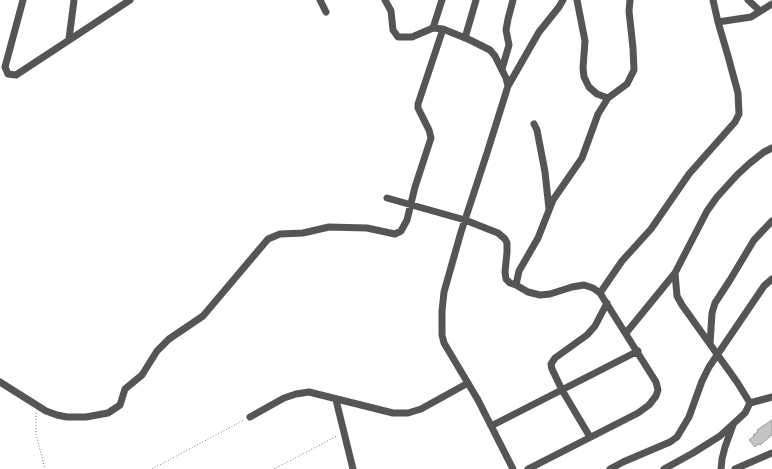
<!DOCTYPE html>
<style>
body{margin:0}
canvas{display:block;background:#fff}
</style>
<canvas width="772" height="469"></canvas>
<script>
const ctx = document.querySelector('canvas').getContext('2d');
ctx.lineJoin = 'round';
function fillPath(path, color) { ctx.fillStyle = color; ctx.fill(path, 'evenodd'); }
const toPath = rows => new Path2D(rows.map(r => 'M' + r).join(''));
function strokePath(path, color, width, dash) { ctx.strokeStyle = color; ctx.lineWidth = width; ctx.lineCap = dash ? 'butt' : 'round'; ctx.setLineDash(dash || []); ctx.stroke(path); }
const building = toPath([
 [772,420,772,435,760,445,758,444,755,447,749,440,754,436,753,435,758,432,757,430,772,420]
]);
fillPath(building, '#c4c4c4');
strokePath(building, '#999', 1);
strokePath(toPath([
 [36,413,36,434,45,469],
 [152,469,244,420],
 [274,469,337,436]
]), '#777', 1, [1, 2]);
strokePath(toPath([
 [23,0,5,67,8,74,16,75,130,0],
 [320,0,326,12],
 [385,0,391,11,393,30,398,37,412,37,433,28,443,29,470,40,490,50,495,56,506,78,508,86],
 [577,0,585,41,583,68,584,77,589,87,597,94,608,98],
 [748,0,760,11],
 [718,22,751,17,772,4],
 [433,28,442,0],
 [465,38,476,0],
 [69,39,74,0],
 [502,69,509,45,506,30,508,19,513,0],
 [534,124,537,130,545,172,549,209],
 [387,198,465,220,498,233,505,239,507,243,507,252,505,272,506,279,510,283,516,285],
 [600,293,593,288,584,285,572,287,550,294,540,295,528,292,516,285,519,271,538,238,553,200,582,158,598,114,608,98,627,84,634,70,633,48,629,11,630,0],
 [626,333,675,273,707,211,717,197,737,175,750,163,764,152,772,148],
 [710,344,712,313,715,303,730,280,754,240,772,221],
 [0,382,46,411,57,415,67,417,86,417,108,413,120,405,125,389,142,375,157,351,169,339,203,316,268,239,280,234,303,233,329,227,367,228,395,234,401,231,407,220,415,187,431,138,429,130,418,108,418,104,443,29],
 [336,400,353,469],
 [750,403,772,397],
 [250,417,284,398,296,394,309,392,393,413,408,413,421,409,468,383],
 [491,426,638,351],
 [590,437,562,390,552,369,551,364,555,358,587,335,595,326,607,303],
 [513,469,478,400,444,343,442,335,442,311,444,292,461,232,487,153,508,86,539,32,559,7,563,0],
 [528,469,638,413,649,405,656,396,658,390,656,382,600,293,622,261,651,229,689,174,735,122,739,114,738,93,728,56,718,22,713,0],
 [610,469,623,462,670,442,677,437,689,417,702,381,709,367,764,286,772,279],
 [664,469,693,453,720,436,745,413,750,403,737,382,682,305,677,296,675,273],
 [721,469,722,459,725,447,733,425],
 [735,469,772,453]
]), '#555', 7);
</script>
